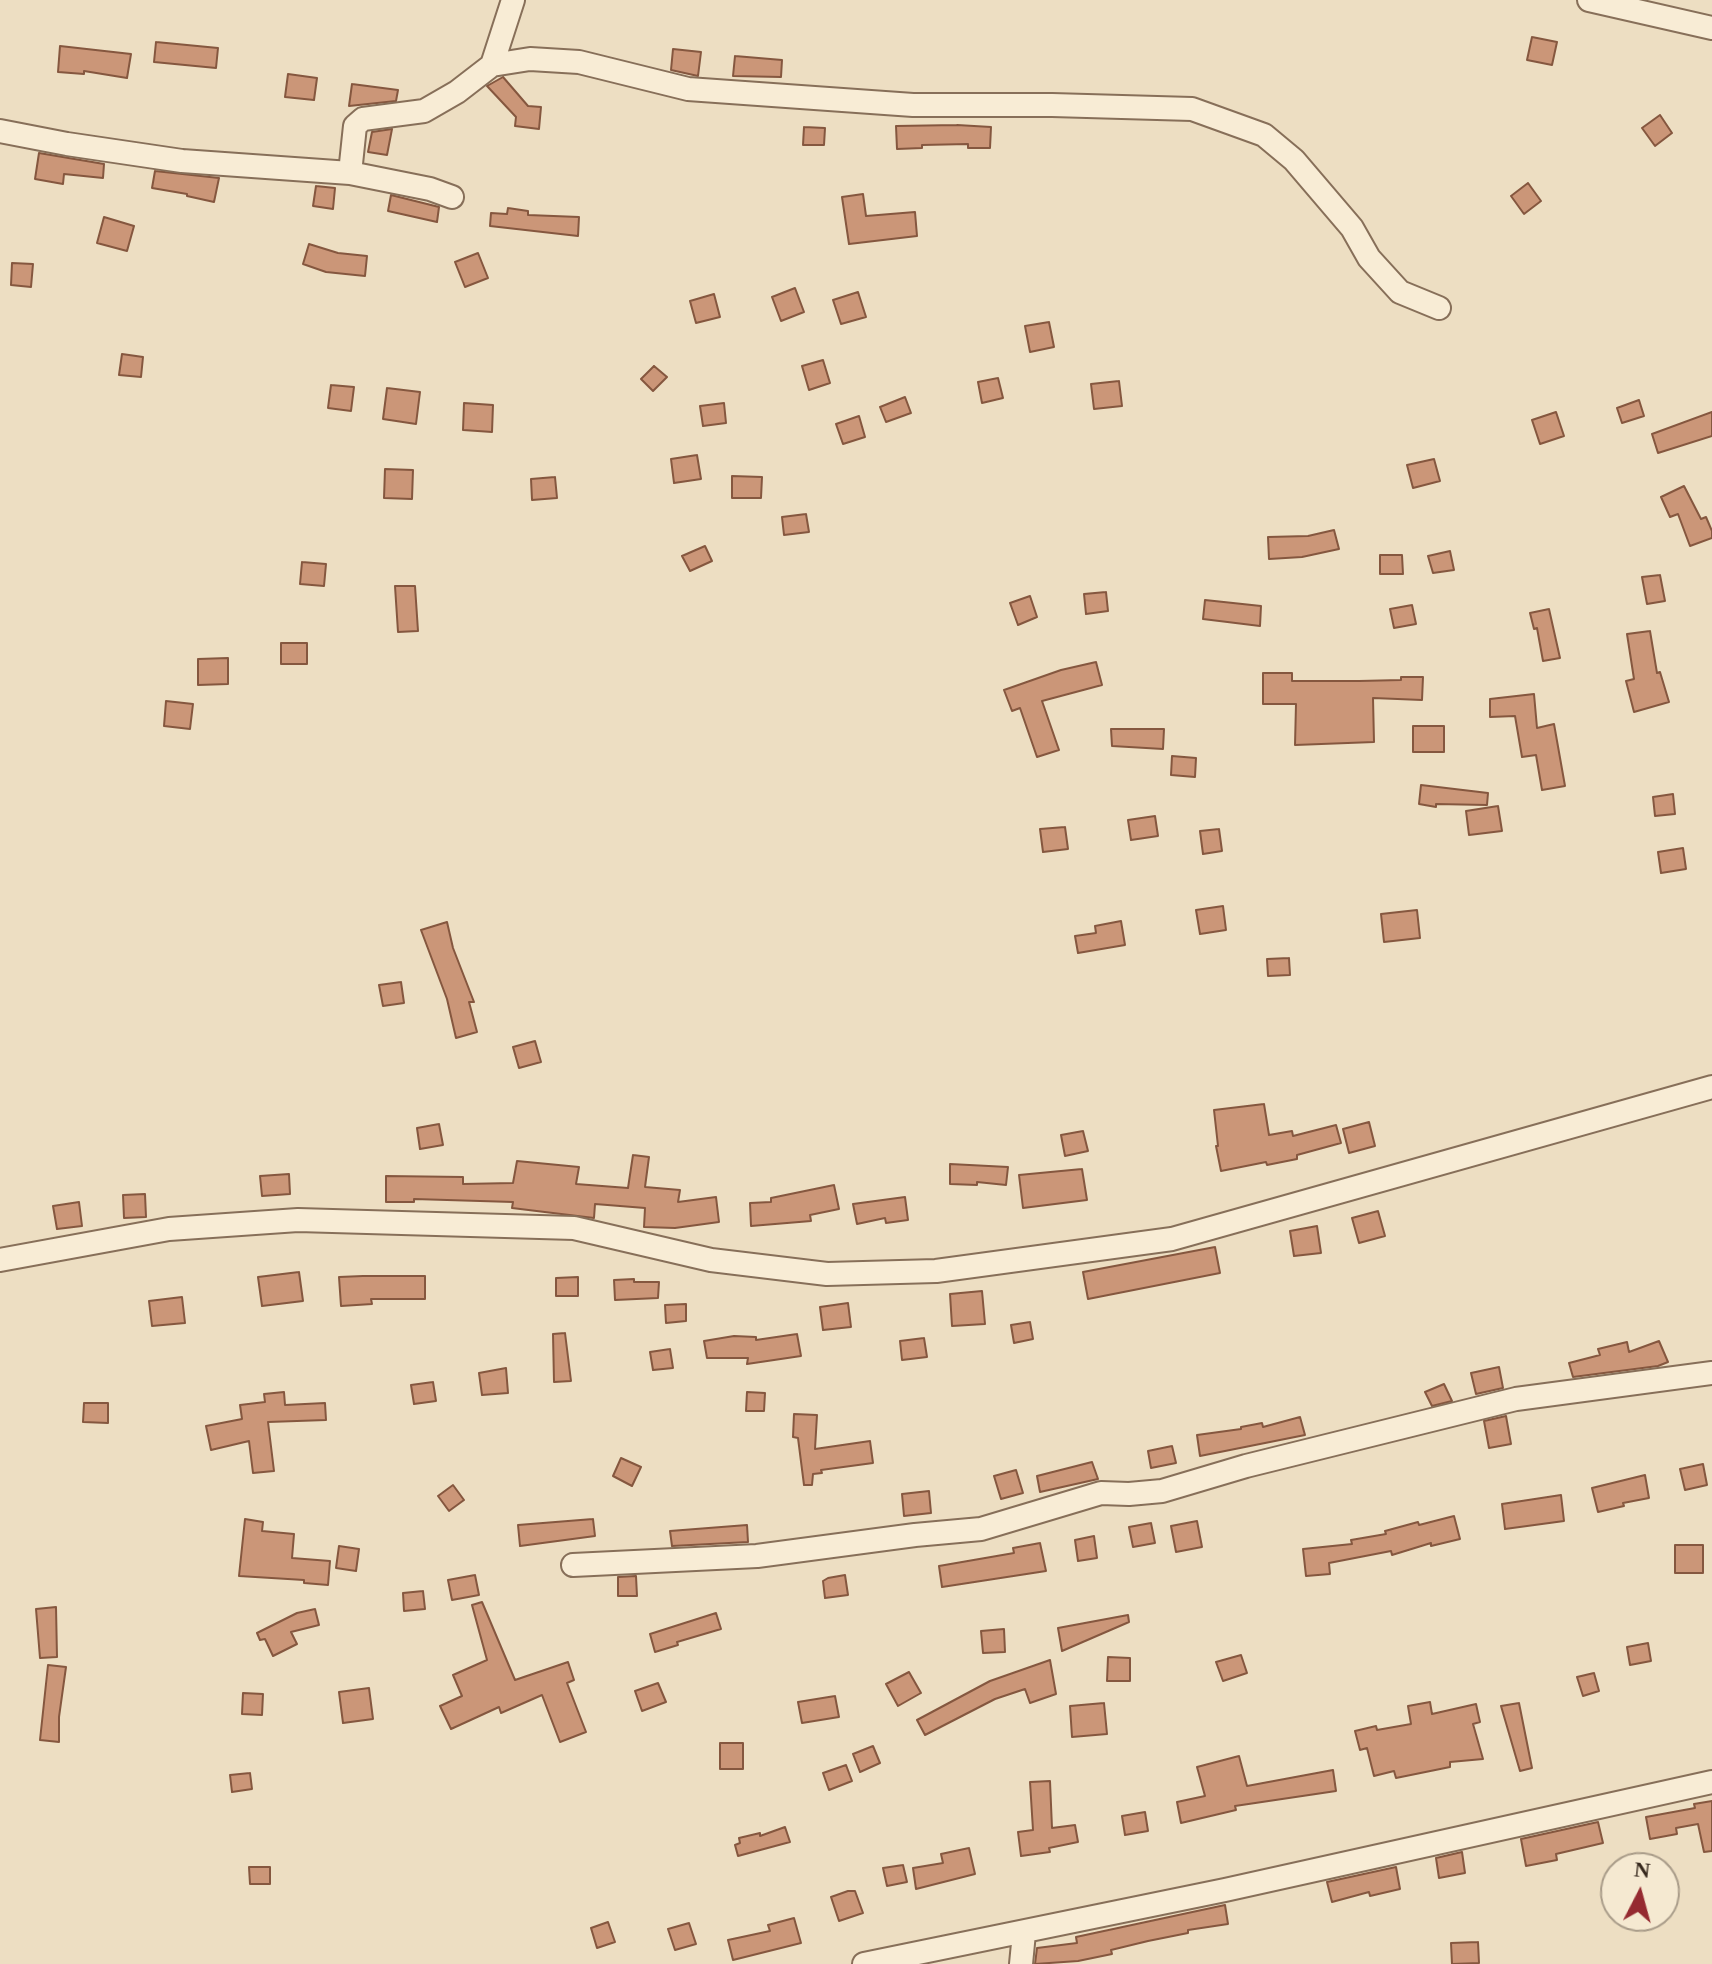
<!DOCTYPE html>
<style>
body{margin:0}
#map{position:relative;width:1712px;height:1964px;overflow:hidden;background:#eddec2;font-family:"Times New Roman",serif}
canvas{display:block}
.north{position:absolute;left:1600px;top:1852px;width:80px;height:80px;box-sizing:border-box;background:#f5e9d1;border:2px solid #a99c89;border-radius:50%;rotate:6deg;font-size:22px;font-weight:700;line-height:32px;text-align:center;color:#36281d}
.north::after{content:'';display:block;margin:auto;width:28px;height:36px;background:#952a31;clip-path:polygon(50% 0,100% 100%,50% 72%,0 100%)}
</style>
<div id="map">
<canvas width="1712" height="1964"></canvas>
<div class="north">N</div>
</div>
<script>
const ctx = document.querySelector('canvas').getContext('2d');
ctx.lineJoin = 'round';
function fillPath(path, color) { ctx.fillStyle = color; ctx.fill(path, 'evenodd'); }
const toPath = rows => new Path2D(rows.map(r => 'M' + r).join(''));
function strokePath(path, color, width, dash) { ctx.strokeStyle = color; ctx.lineWidth = width; ctx.lineCap = dash ? 'butt' : 'round'; ctx.setLineDash(dash || []); ctx.stroke(path); }
const building = toPath([
 [1532,37,1557,42,1552,65,1527,60,1532,37],
 [156,42,218,48,216,68,154,62,156,42],
 [60,46,131,54,127,78,84,71,84,74,58,72,60,46],
 [673,49,701,52,698,76,671,70,673,49],
 [735,56,782,60,781,77,733,76,735,56],
 [288,74,317,78,314,100,285,97,288,74],
 [503,77,528,106,541,107,539,129,515,126,516,117,487,86,503,77],
 [352,84,398,90,396,101,349,106,352,84],
 [1660,115,1672,133,1655,146,1642,128,1660,115],
 [957,125,991,127,990,148,968,148,968,144,922,145,922,148,897,149,896,126,957,125],
 [804,127,825,128,824,145,803,145,804,127],
 [392,129,387,155,368,152,372,132,392,129],
 [39,153,104,164,103,178,64,174,63,184,35,179,39,153],
 [155,171,219,178,214,202,187,196,187,194,152,188,155,171],
 [1528,183,1541,201,1524,214,1511,196,1528,183],
 [316,186,335,188,333,209,313,206,316,186],
 [863,194,866,216,915,212,917,236,849,244,842,197,863,194],
 [391,195,439,207,437,222,388,211,391,195],
 [508,208,528,211,528,215,579,217,578,236,490,226,491,213,507,214,508,208],
 [104,217,134,226,127,251,97,243,104,217],
 [309,244,338,253,367,256,365,276,326,272,303,264,309,244],
 [478,253,488,278,465,287,455,262,478,253],
 [12,263,33,264,31,287,11,285,12,263],
 [795,288,804,312,781,321,772,297,795,288],
 [858,292,866,317,841,324,833,300,858,292],
 [714,294,720,317,696,323,690,301,714,294],
 [1049,322,1054,347,1030,352,1025,326,1049,322],
 [122,354,143,357,141,377,119,375,122,354],
 [823,360,830,383,809,390,802,366,823,360],
 [654,366,667,377,653,391,641,379,654,366],
 [998,378,1003,398,982,403,978,382,998,378],
 [1119,381,1122,406,1094,409,1091,384,1119,381],
 [331,385,354,387,351,411,328,408,331,385],
 [387,388,420,392,416,424,383,419,387,388],
 [905,397,911,413,886,422,880,407,905,397],
 [1639,400,1644,416,1622,423,1617,408,1639,400],
 [464,403,493,405,492,432,463,430,464,403],
 [724,403,726,423,703,426,700,406,724,403],
 [1556,412,1564,436,1540,444,1532,420,1556,412],
 [1712,412,1712,436,1658,453,1652,434,1712,412],
 [859,416,865,437,843,444,836,424,859,416],
 [697,455,701,479,674,483,671,459,697,455],
 [1434,459,1440,481,1413,488,1407,465,1434,459],
 [385,469,413,470,412,499,384,498,385,469],
 [732,476,762,477,761,498,732,498,732,476],
 [555,477,557,498,532,500,531,479,555,477],
 [1684,486,1701,519,1706,517,1712,531,1712,538,1690,546,1678,514,1670,517,1661,497,1684,486],
 [806,514,809,532,784,535,782,517,806,514],
 [1334,530,1339,549,1302,557,1269,559,1268,537,1308,536,1334,530],
 [705,546,712,561,690,571,682,556,705,546],
 [1450,551,1454,570,1433,573,1428,556,1450,551],
 [1380,555,1402,555,1403,574,1380,574,1380,555],
 [302,562,326,564,324,586,300,584,302,562],
 [1660,575,1665,601,1647,604,1642,577,1660,575],
 [395,586,415,586,418,631,398,632,395,586],
 [1106,592,1108,611,1086,614,1084,594,1106,592],
 [1030,596,1037,617,1018,625,1010,603,1030,596],
 [1205,600,1261,606,1260,626,1203,619,1205,600],
 [1412,605,1416,624,1394,628,1390,609,1412,605],
 [1549,609,1560,658,1543,661,1537,628,1534,629,1530,613,1549,609],
 [1650,631,1657,673,1660,672,1669,702,1634,712,1626,681,1634,679,1627,634,1650,631],
 [281,643,307,643,307,664,281,664,281,643],
 [228,658,228,684,198,685,198,659,228,658],
 [1096,662,1102,685,1042,701,1059,750,1037,757,1020,708,1012,711,1004,690,1061,670,1096,662],
 [1263,673,1292,673,1292,681,1359,681,1401,680,1401,677,1423,677,1422,700,1373,698,1374,742,1295,745,1296,704,1263,704,1263,673],
 [1534,694,1537,728,1554,724,1565,786,1542,790,1536,755,1522,757,1515,716,1490,717,1490,699,1534,694],
 [166,701,193,704,190,729,164,726,166,701],
 [1413,726,1444,726,1444,752,1413,752,1413,726],
 [1111,729,1164,729,1163,749,1112,746,1111,729],
 [1172,756,1196,758,1195,777,1171,775,1172,756],
 [1421,785,1488,793,1487,805,1436,804,1436,807,1419,804,1421,785],
 [1673,794,1675,814,1655,816,1653,797,1673,794],
 [1498,806,1502,831,1469,835,1466,811,1498,806],
 [1155,816,1158,836,1131,840,1128,820,1155,816],
 [1065,827,1068,849,1043,852,1040,829,1065,827],
 [1219,829,1222,851,1203,854,1200,831,1219,829],
 [1683,848,1686,869,1661,873,1658,852,1683,848],
 [1223,906,1226,930,1200,934,1196,910,1223,906],
 [1417,910,1420,938,1384,942,1381,914,1417,910],
 [1121,921,1125,945,1078,953,1075,936,1096,933,1095,926,1121,921],
 [447,922,453,948,474,1002,469,1002,477,1032,456,1038,447,999,421,930,447,922],
 [1289,958,1290,975,1268,976,1267,959,1289,958],
 [401,982,404,1003,383,1006,379,985,401,982],
 [535,1041,541,1062,519,1068,513,1047,535,1041],
 [1264,1104,1269,1135,1292,1131,1293,1136,1336,1125,1341,1143,1297,1155,1297,1159,1267,1165,1266,1162,1221,1171,1216,1146,1218,1146,1214,1110,1264,1104],
 [1369,1122,1375,1146,1349,1153,1343,1129,1369,1122],
 [439,1124,443,1145,420,1149,417,1128,439,1124],
 [1083,1131,1088,1151,1065,1156,1061,1135,1083,1131],
 [633,1155,649,1157,645,1187,680,1190,678,1202,716,1197,719,1222,675,1228,644,1227,645,1208,595,1204,594,1218,512,1208,513,1202,414,1199,414,1202,386,1202,386,1176,463,1177,463,1184,513,1183,517,1161,579,1167,576,1184,628,1188,633,1155],
 [950,1164,1008,1167,1006,1185,977,1182,977,1185,950,1184,950,1164],
 [1082,1169,1087,1200,1023,1208,1019,1175,1082,1169],
 [289,1174,290,1194,262,1196,260,1176,289,1174],
 [834,1185,839,1209,810,1215,811,1221,751,1226,750,1203,771,1202,771,1198,834,1185],
 [145,1194,146,1217,124,1218,123,1195,145,1194],
 [905,1197,908,1220,886,1223,885,1218,857,1224,853,1204,905,1197],
 [79,1202,82,1226,57,1229,53,1206,79,1202],
 [1378,1211,1385,1236,1359,1243,1352,1218,1378,1211],
 [1317,1226,1321,1253,1294,1256,1290,1231,1317,1226],
 [1215,1247,1220,1273,1088,1299,1083,1272,1215,1247],
 [299,1272,303,1301,262,1306,258,1277,299,1272],
 [363,1276,425,1276,425,1299,371,1299,372,1304,341,1306,339,1277,363,1276],
 [578,1277,578,1296,556,1296,556,1278,578,1277],
 [634,1279,634,1282,659,1282,658,1298,615,1300,614,1280,634,1279],
 [982,1291,985,1324,952,1326,950,1294,982,1291],
 [182,1297,185,1323,152,1326,149,1301,182,1297],
 [848,1303,851,1327,823,1330,820,1307,848,1303],
 [686,1304,686,1321,666,1323,665,1305,686,1304],
 [1030,1322,1033,1339,1014,1343,1011,1325,1030,1322],
 [565,1333,571,1381,554,1382,553,1334,565,1333],
 [797,1334,801,1356,747,1364,748,1358,707,1358,704,1341,734,1336,756,1337,756,1340,797,1334],
 [924,1338,927,1357,902,1360,900,1341,924,1338],
 [1659,1341,1668,1362,1658,1366,1573,1377,1569,1363,1600,1355,1598,1349,1627,1342,1629,1352,1659,1341],
 [670,1349,673,1368,653,1370,650,1352,670,1349],
 [1499,1367,1503,1388,1476,1394,1471,1373,1499,1367],
 [506,1368,508,1393,482,1395,479,1373,506,1368],
 [433,1382,436,1401,414,1404,411,1385,433,1382],
 [1444,1384,1452,1401,1432,1406,1425,1392,1444,1384],
 [284,1392,285,1405,325,1403,326,1420,268,1422,274,1471,253,1473,249,1441,211,1450,206,1426,242,1419,240,1405,265,1402,264,1394,284,1392],
 [747,1392,765,1393,764,1411,746,1411,747,1392],
 [84,1403,108,1403,108,1423,83,1422,84,1403],
 [794,1414,817,1415,815,1449,870,1441,873,1463,821,1470,822,1473,813,1474,812,1485,804,1485,798,1438,793,1437,794,1414],
 [1506,1416,1511,1444,1489,1448,1484,1421,1506,1416],
 [1300,1417,1305,1435,1200,1456,1197,1435,1241,1429,1241,1427,1262,1423,1263,1427,1300,1417],
 [1172,1446,1176,1463,1151,1468,1148,1451,1172,1446],
 [621,1458,641,1467,632,1486,613,1476,621,1458],
 [1092,1462,1098,1479,1040,1492,1037,1476,1092,1462],
 [1703,1464,1707,1485,1685,1490,1680,1469,1703,1464],
 [1016,1470,1023,1493,1001,1499,994,1476,1016,1470],
 [1645,1475,1649,1498,1623,1503,1624,1506,1598,1512,1592,1488,1645,1475],
 [453,1485,464,1500,449,1511,438,1496,453,1485],
 [929,1491,931,1513,904,1516,902,1494,929,1491],
 [1561,1495,1564,1521,1505,1529,1502,1504,1561,1495],
 [1454,1516,1460,1539,1431,1546,1431,1543,1392,1555,1391,1551,1329,1563,1330,1574,1306,1576,1303,1549,1352,1544,1351,1540,1386,1534,1385,1531,1418,1522,1419,1525,1454,1516],
 [245,1519,263,1522,262,1531,294,1534,292,1558,330,1561,328,1585,304,1583,304,1580,239,1576,245,1519],
 [593,1519,595,1536,520,1546,518,1525,593,1519],
 [1197,1521,1202,1547,1176,1552,1171,1526,1197,1521],
 [1151,1523,1155,1543,1133,1547,1129,1527,1151,1523],
 [747,1525,748,1542,672,1546,670,1531,747,1525],
 [1094,1536,1097,1558,1078,1561,1075,1540,1094,1536],
 [1040,1543,1046,1571,942,1587,939,1566,1014,1553,1013,1548,1040,1543],
 [1675,1545,1703,1545,1703,1573,1675,1573,1675,1545],
 [339,1546,359,1549,356,1571,336,1568,339,1546],
 [475,1575,479,1595,452,1600,448,1580,475,1575],
 [845,1575,848,1595,825,1598,823,1581,828,1578,845,1575],
 [636,1576,637,1596,618,1596,618,1577,636,1576],
 [423,1591,425,1609,404,1611,403,1593,423,1591],
 [482,1602,515,1680,568,1662,574,1680,567,1683,586,1732,560,1742,542,1695,501,1713,499,1707,451,1729,440,1706,462,1696,453,1675,487,1660,472,1605,482,1602],
 [56,1607,57,1657,40,1658,36,1609,56,1607],
 [315,1609,319,1625,291,1632,297,1644,273,1656,265,1639,260,1640,257,1633,297,1613,315,1609],
 [716,1613,721,1629,677,1642,678,1645,655,1652,650,1634,716,1613],
 [1128,1615,1129,1622,1062,1651,1058,1628,1128,1615],
 [1004,1629,1005,1652,983,1653,981,1631,1004,1629],
 [1648,1643,1651,1661,1630,1665,1627,1647,1648,1643],
 [1241,1655,1247,1673,1223,1681,1216,1662,1241,1655],
 [1108,1657,1130,1658,1130,1681,1107,1681,1108,1657],
 [1050,1660,1056,1694,1030,1703,1025,1689,995,1699,925,1735,917,1720,990,1681,1050,1660],
 [48,1665,66,1667,59,1717,59,1742,40,1740,48,1665],
 [909,1672,921,1693,898,1706,886,1684,909,1672],
 [1594,1673,1599,1691,1583,1696,1577,1677,1594,1673],
 [658,1683,666,1702,642,1711,635,1691,658,1683],
 [369,1688,373,1719,343,1723,339,1692,369,1688],
 [243,1693,263,1694,262,1715,242,1714,243,1693],
 [835,1696,839,1717,802,1723,798,1702,835,1696],
 [1430,1702,1432,1714,1476,1704,1480,1722,1473,1724,1483,1759,1450,1762,1450,1767,1396,1778,1394,1771,1374,1776,1367,1748,1360,1750,1355,1731,1376,1726,1377,1730,1411,1724,1408,1706,1430,1702],
 [1104,1703,1107,1734,1072,1737,1070,1706,1104,1703],
 [1519,1703,1532,1768,1520,1771,1501,1706,1519,1703],
 [720,1743,743,1743,743,1769,720,1769,720,1743],
 [873,1746,880,1763,860,1772,853,1754,873,1746],
 [1239,1756,1247,1786,1333,1770,1336,1791,1235,1806,1236,1810,1181,1823,1177,1802,1205,1796,1197,1767,1239,1756],
 [846,1765,852,1781,829,1790,823,1773,846,1765],
 [250,1773,252,1789,232,1792,230,1775,250,1773],
 [1050,1781,1052,1828,1075,1825,1078,1842,1049,1848,1050,1852,1021,1856,1018,1832,1033,1830,1030,1782,1050,1781],
 [1712,1801,1712,1851,1704,1852,1698,1824,1676,1828,1677,1834,1650,1839,1646,1817,1695,1808,1694,1804,1712,1801],
 [1145,1812,1148,1831,1125,1835,1122,1816,1145,1812],
 [1598,1822,1603,1843,1556,1854,1557,1860,1526,1866,1521,1839,1598,1822],
 [785,1827,790,1842,738,1856,735,1845,740,1843,739,1838,760,1833,760,1836,785,1827],
 [969,1848,975,1874,916,1889,913,1868,943,1863,941,1854,969,1848],
 [1462,1852,1465,1873,1439,1878,1436,1858,1462,1852],
 [903,1865,907,1882,887,1886,883,1868,903,1865],
 [249,1867,270,1867,270,1884,250,1884,249,1867],
 [1396,1867,1400,1889,1370,1896,1369,1892,1332,1902,1327,1882,1396,1867],
 [848,1891,855,1891,863,1913,839,1921,831,1897,848,1891],
 [1225,1905,1228,1924,1188,1930,1188,1933,1148,1941,1111,1950,1112,1954,1078,1961,1035,1964,1037,1948,1077,1943,1076,1937,1225,1905],
 [794,1918,801,1943,733,1960,728,1940,770,1931,768,1925,794,1918],
 [608,1922,615,1942,597,1948,591,1928,608,1922],
 [689,1923,696,1944,675,1950,668,1929,689,1923],
 [1478,1942,1479,1963,1452,1964,1451,1943,1478,1942]
]);
fillPath(building, '#cb9678');
strokePath(building, '#85573f', 2);
const minor = toPath([
 [1589,0,1712,28],
 [492,65,513,0],
 [0,131,67,144,182,161,350,173,430,189,452,197],
 [350,173,355,126,363,119,424,111,457,92,492,65,530,59,579,62,688,89,913,105,1052,105,1192,109,1264,135,1294,160,1352,228,1369,258,1400,292,1439,308],
 [0,1260,169,1229,298,1220,574,1228,711,1260,827,1274,936,1271,1172,1239,1712,1087],
 [573,1565,757,1556,915,1535,981,1529,1101,1493,1129,1494,1162,1491,1246,1466,1516,1399,1712,1373],
 [864,1964,1225,1890,1712,1782],
 [1021,1964,1024,1933]
]);
strokePath(minor, '#876f59', 26);
strokePath(minor, '#f8ecd5', 22);
</script>
